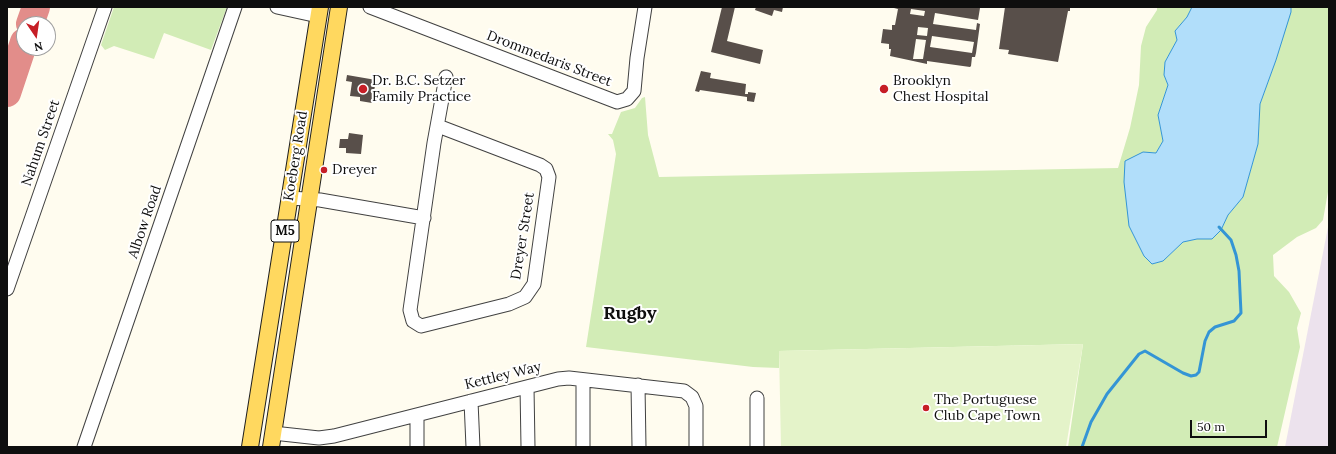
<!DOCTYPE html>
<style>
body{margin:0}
#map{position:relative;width:1336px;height:454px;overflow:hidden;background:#fffcef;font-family:Lora,serif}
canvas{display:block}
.frame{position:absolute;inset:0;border:8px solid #0e0e0e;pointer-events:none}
.north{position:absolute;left:16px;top:16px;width:40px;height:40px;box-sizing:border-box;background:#fff;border:1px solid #9f9f9f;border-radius:50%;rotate:167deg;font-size:11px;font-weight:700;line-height:16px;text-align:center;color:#0e0e0e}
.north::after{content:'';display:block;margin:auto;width:14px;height:18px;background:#c61e26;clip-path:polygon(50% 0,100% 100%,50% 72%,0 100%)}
.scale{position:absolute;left:1190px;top:420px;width:77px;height:18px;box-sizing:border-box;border:2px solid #0e0e0e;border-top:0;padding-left:5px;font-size:12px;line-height:14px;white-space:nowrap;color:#0e0e0e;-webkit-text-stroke:3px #fff;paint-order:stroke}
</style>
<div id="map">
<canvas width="1336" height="454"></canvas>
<div class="frame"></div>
<div class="north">N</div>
<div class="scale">50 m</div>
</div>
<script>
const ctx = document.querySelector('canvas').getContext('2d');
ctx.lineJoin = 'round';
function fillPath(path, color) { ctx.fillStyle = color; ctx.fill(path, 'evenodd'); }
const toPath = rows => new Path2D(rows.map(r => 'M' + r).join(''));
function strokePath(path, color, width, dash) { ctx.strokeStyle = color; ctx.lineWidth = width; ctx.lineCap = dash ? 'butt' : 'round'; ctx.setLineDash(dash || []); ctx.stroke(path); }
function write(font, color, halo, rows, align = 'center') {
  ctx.font = font + ' Lora,serif'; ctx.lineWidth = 4; ctx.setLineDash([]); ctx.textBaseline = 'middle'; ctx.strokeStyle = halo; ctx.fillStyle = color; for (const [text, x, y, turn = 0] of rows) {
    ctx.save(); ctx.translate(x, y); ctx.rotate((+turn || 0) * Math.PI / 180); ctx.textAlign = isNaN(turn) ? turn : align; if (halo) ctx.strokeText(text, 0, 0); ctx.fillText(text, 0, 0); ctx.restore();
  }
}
fillPath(toPath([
 [1329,222,1329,447,1285,447]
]), '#ece2ed');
fillPath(toPath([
 [114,7,227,7,211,50,164,33,154,59,114,46,105,50,101,45],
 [1157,7,1192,7,1187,17,1175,31,1177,40,1165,62,1164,75,1168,85,1158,115,1163,141,1156,153,1143,152,1129,226,1144,256,1152,264,1163,261,1183,242,1197,239,1212,239,1221,230,1228,215,1243,197,1258,144,1260,104,1276,60,1291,7,1329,7,1329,186,1323,220,1316,228,1297,237,1273,255,1274,276,1289,292,1301,313,1297,328,1300,347,1277,447,1068,447,1083,344,779,351,779,368,753,367,586,347,616,154,613,140,608,134,612,134,621,112,635,108,642,98,645,97,648,135,659,177,1118,168,1130,128,1139,85,1141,46,1146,27,1157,10]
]), '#d2ecb6');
fillPath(toPath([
 [1083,344,1066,447,781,447,779,351]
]), '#e4f3c9');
const water = toPath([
 [1192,7,1291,7,1291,12,1276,60,1260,104,1258,144,1243,197,1228,215,1221,230,1212,239,1197,239,1183,242,1163,261,1152,264,1144,256,1129,226,1124,182,1125,161,1143,152,1156,153,1163,141,1158,115,1168,85,1164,75,1165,62,1177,40,1175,31,1187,17,1192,7]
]);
fillPath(water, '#b1defa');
strokePath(water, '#3495d5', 1);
strokePath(toPath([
 [1082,447,1091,422,1107,394,1139,354,1145,351,1183,373,1191,376,1196,375,1199,372,1205,341,1209,332,1215,327,1234,321,1241,313,1239,271,1236,255,1231,240,1219,227]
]), '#3495d5', 3);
strokePath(toPath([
 [30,24,36,7],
 [7,93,24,42]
]), '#e28d8a', 28);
fillPath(toPath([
 [722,7,735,7,727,41,763,50,760,64,711,52],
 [756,7,783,7,782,12,774,10,772,16,755,10],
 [890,7,980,8,978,20,935,13,933,24,976,30,977,23,980,24,976,53,975,57,972,57,971,66,970,67,927,61,927,64,890,56,891,49,889,49,889,44,881,43,883,29,892,30,892,25,895,25,898,9],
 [911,9,925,11,924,16,910,14],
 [918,27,928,28,927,36,917,35],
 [932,36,974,42,972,53,930,47],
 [916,39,926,40,923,59,913,59],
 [1005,7,1070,8,1070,11,1068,11,1058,62,1008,54,1009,50,999,49],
 [701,71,711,73,710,78,746,84,745,94,748,94,748,92,756,93,754,102,747,101,747,97,700,90,699,92,695,91],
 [347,75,376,80,372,103,360,101,360,97,350,96,352,82,346,81],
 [349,133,363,135,361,154,346,153,346,148,339,148,340,139,348,139]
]), '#584f4a');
const minor = toPath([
 [277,7,318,16],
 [370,7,617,102,627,99,634,91,637,58,645,7],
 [438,126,540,165,546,169,549,177,534,284,525,297,509,304,421,326,413,321,410,310,434,143,446,77],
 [290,198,320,200,424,218],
 [7,289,105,7],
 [583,380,583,447],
 [638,385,639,447],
 [527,387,528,447],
 [757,398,757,447],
 [471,401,473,447],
 [417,415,417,447],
 [273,433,319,438,334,436,558,379,569,378,684,391,692,397,696,406,696,447],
 [84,447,235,7]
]);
const major = toPath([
 [250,447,320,7],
 [271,447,339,7]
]);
strokePath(minor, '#414141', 15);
strokePath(major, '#1f1f1f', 18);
strokePath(minor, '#fff', 13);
strokePath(major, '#ffd85f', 16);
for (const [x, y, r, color] of [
 [363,89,5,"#c61e26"],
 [884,89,5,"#c61e26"],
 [324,170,4,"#c61e26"],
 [926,408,4,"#c61e26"]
]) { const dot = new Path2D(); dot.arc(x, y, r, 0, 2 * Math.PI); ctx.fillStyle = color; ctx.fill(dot); strokePath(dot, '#fff', 1.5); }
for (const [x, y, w] of [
 [285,231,28]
]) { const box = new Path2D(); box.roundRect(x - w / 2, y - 11, w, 22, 3); ctx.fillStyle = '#fff'; ctx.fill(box); strokePath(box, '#0e0e0e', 1); }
write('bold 13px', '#0e0e0e', null, [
 ["M5",285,231]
]);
write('14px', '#0e0e0e', '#fff', [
 ["Drommedaris Street",549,59,21],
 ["Nahum Street",41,143,-71],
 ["Koeberg Road",296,156,-81],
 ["Albow Road",145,222,-71],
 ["Dreyer Street",523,236,-81],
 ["Kettley Way",503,376,-14]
]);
write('14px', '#0e0e0e', '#fff', [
 ["Dr. B.C. Setzer",372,81],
 ["Family Practice",372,97],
 ["Brooklyn",893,81],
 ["Chest Hospital",893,97],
 ["Dreyer",332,170],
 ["The Portuguese",934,400],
 ["Club Cape Town",934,416]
], 'left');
write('bold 18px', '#0e0e0e', '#fff', [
 ["Rugby",630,314]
]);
</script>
